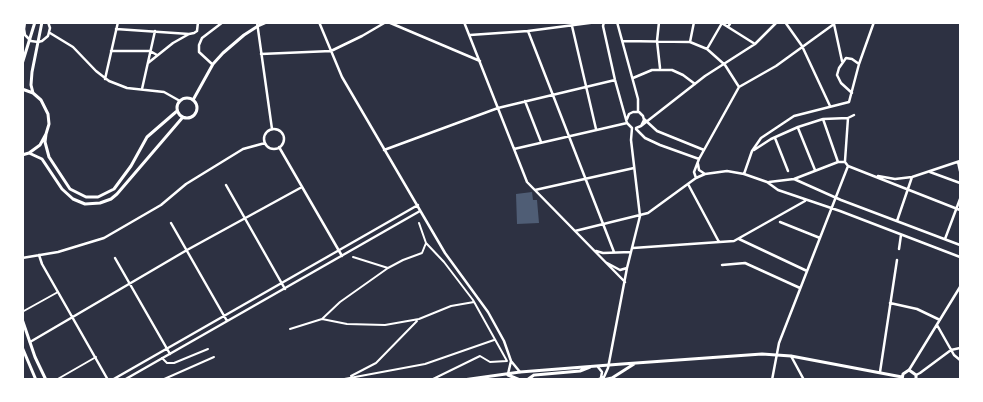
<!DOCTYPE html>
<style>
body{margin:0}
#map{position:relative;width:983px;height:402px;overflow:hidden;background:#2d3142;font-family:Commissioner,sans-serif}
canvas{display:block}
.frame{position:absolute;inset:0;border:24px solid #fff;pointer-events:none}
</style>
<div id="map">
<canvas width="983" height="402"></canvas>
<div class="frame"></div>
</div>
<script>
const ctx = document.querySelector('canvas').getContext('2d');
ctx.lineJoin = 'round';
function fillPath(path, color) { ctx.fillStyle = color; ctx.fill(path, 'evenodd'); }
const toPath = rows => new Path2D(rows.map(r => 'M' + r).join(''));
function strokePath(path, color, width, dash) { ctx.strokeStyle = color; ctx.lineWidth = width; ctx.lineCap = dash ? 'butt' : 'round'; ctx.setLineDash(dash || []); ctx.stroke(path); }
fillPath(toPath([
 [532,192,533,200,537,200,539,223,517,224,516,194]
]), '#4f5d75');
strokePath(toPath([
 [426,243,444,262,473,300,507,361,490,362,480,356,431,380],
 [353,257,388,268],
 [22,312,58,292],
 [322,319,340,302,388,268,403,260,422,253,426,243,419,223],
 [290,329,322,319,347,324,385,325,419,319,451,306,474,302],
 [162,358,167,363,174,363,208,349],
 [351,376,376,363,417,321],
 [56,380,96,357],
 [162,380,214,357],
 [339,380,425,364,494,340]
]), '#fff', 2);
strokePath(toPath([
 [25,22,24,29,25,35,31,41,38,42,42,41,48,36,50,28,48,22],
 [257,22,272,129],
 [319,22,342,77,445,253,488,312,504,341,511,361,520,372],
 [388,22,480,61],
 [464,22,527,182,625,282],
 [604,22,603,26,615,80,627,123,632,128],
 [617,22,638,99,638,112],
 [659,22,657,41,660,68],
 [720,22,755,44],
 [785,22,802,46,830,106],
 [834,24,842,61],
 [572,26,596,129],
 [728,27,731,22],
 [116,29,189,34],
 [528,31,614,252],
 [50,33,73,47,96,71,109,81,127,88,164,92,180,101],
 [470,35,528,31,597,22],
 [623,41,690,42,707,49,725,65,739,87],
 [690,42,694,22],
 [707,49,722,23],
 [111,51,150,51,157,55],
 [261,54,331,51,362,36,386,22],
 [148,63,173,43,189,34,194,33,197,31,198,22],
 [212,64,199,52,199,45,202,38,223,22],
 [633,78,652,70,672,70,683,75,695,84],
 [105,79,118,22],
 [142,89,155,31],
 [852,93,841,83,837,75,839,68,846,58,852,59,859,64],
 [525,101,541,142],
 [627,119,629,114,633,112,638,112],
 [644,119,657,131,704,150],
 [823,119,838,162],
 [641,126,705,76,755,44,777,22],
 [636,128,641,126,644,120,643,116,639,112],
 [798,128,815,170],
 [636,129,645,138,660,145,699,159],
 '264 139a10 10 0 1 1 20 0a10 10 0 1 1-20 0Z',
 [775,138,788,171],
 [279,147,342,256],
 [514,149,627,123],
 [384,150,498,108,615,80],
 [754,150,771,139,798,127,823,119,848,118,854,115],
 [845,161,848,118],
 [845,162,848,166,960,210],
 [958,162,960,171],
 [698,164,699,170,705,174],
 [930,172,960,183],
 [744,174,752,151,761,138,794,116,849,102,859,64,874,22],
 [878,176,895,179,912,177,960,161],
 [696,178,694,172,699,159,739,87,776,66,834,24],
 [794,179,841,200,960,245],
 [769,182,794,179,838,162,845,162],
 [688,184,719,242],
 [226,185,285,289],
 [535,190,634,168],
 [897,221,912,177],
 [780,222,820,238],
 [171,223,227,321],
 [575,231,648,213,696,178,705,174,727,171,744,174,767,182,778,190,840,211,960,257],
 [739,239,807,271],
 [945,239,960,199],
 [633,248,734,241,805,201],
 [899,249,901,235],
 [596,251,603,253,631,252],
 [39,255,42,264,108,380],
 [22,258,58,252,104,238,161,205,186,184,243,149,265,143],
 [115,258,170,354],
 [607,263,620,270,627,268],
 [722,265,745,263,800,288],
 [890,303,917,309,940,320],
 [937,325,954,355,960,360],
 [30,342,187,250,302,187],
 [791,356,804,380],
 [598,367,602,372,601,378],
 [909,370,960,287],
 [880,372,897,260],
 [508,374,511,361],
 [916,375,920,373,951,350,960,348],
 [112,380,418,205],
 [124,380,420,211],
 [597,380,604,377,608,368,627,268,640,216,631,140,632,128],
 [772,380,779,343,848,166]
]), '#fff', 2.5);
strokePath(toPath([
 [22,64,35,22],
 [22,89,33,93,41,100,48,114,49,124,46,134,40,145,29,153,22,155],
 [33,93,31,85,32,72,42,22],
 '177 108a10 10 0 1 1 20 0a10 10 0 1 1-20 0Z',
 [193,100,213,64,223,53,244,35,258,26,267,22],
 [46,134,45,142,49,157,70,189,86,197,98,197,114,189,131,166,147,137,177,111],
 [29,153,42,159,62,189,73,199,85,204,100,203,111,199,117,194,183,117],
 [22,319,35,357,46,380],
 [22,347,36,380],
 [508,375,520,380],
 [535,375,580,371,590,367],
 [463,380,520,372,622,364,762,354,791,356,902,377],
 [527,380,534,375],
 [603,380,612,378,634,364],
 [902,380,903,374,909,370,916,375,916,380]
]), '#fff', 3);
</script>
